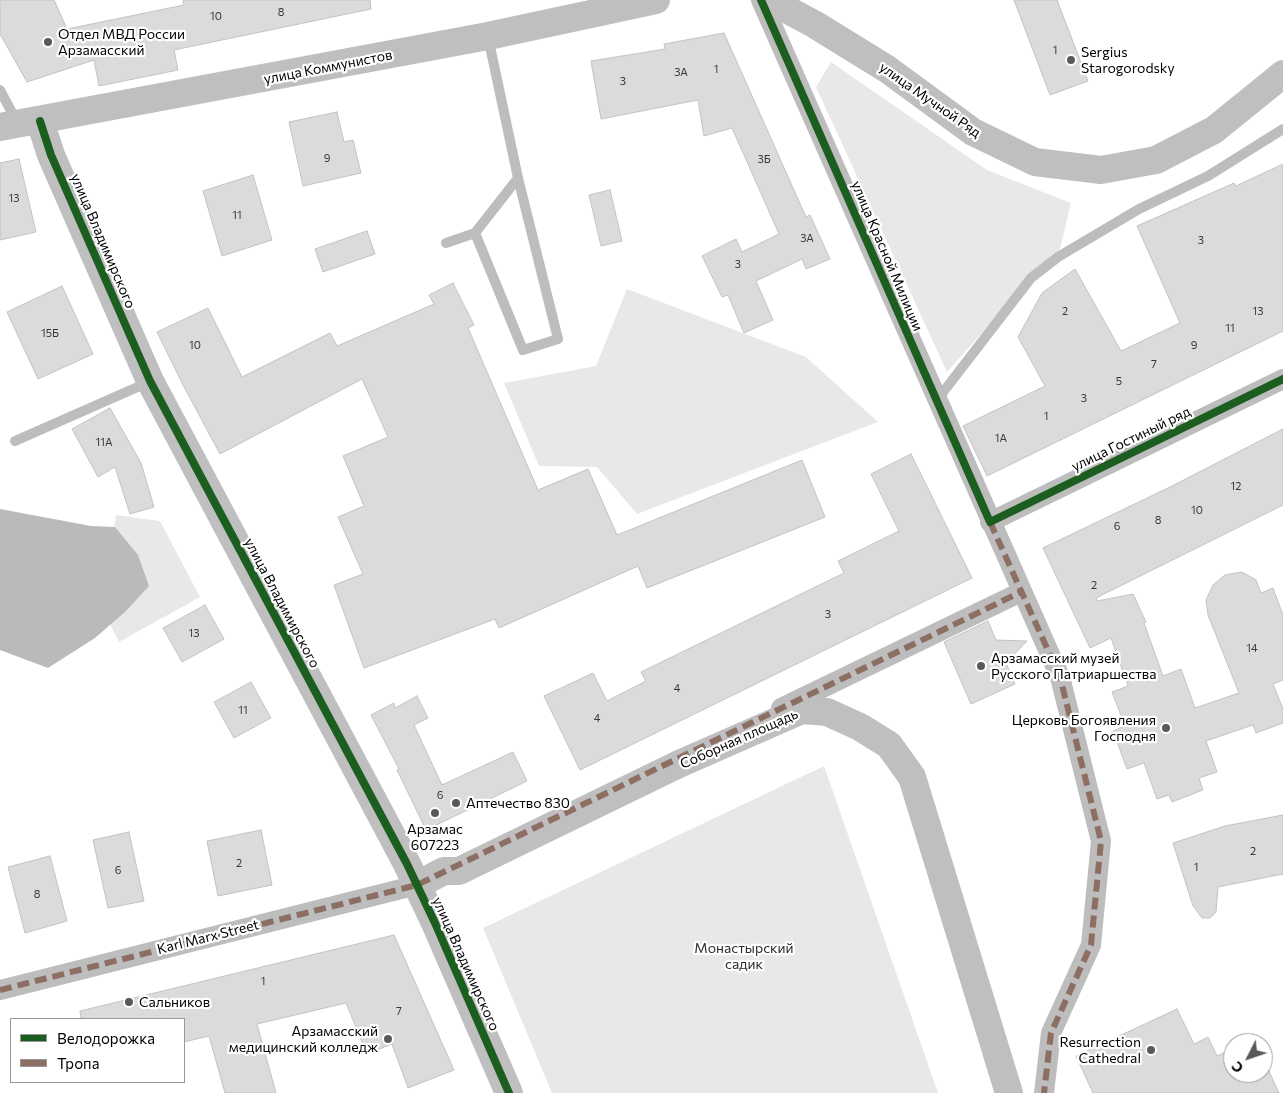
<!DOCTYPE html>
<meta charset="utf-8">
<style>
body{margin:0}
#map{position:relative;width:1283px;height:1093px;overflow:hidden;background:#fff;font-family:Commissioner,sans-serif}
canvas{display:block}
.legend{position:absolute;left:10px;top:1018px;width:175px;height:65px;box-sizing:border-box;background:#fff;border:1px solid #999;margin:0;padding:6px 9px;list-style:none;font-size:15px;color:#000}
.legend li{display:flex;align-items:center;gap:10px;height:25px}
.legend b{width:25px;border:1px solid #999}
.north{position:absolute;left:1223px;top:1033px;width:50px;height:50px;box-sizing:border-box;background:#fff;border:1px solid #999;border-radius:50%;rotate:229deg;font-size:14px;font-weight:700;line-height:20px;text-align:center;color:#000}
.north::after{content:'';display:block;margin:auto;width:18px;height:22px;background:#595959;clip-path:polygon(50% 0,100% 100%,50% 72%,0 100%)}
</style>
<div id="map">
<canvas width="1283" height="1093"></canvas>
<ul class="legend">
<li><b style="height:6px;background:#1b5e20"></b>Велодорожка</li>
<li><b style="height:6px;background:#8d6e63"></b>Тропа</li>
</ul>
<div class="north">С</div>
</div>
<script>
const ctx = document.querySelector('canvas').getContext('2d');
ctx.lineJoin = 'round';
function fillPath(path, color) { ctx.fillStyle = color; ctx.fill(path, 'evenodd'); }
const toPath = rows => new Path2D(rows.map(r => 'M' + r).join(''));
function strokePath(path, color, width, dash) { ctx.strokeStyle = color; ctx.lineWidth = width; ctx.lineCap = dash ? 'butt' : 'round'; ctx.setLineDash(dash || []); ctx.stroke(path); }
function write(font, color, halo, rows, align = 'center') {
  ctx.font = font + ' Commissioner,sans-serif'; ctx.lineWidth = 4.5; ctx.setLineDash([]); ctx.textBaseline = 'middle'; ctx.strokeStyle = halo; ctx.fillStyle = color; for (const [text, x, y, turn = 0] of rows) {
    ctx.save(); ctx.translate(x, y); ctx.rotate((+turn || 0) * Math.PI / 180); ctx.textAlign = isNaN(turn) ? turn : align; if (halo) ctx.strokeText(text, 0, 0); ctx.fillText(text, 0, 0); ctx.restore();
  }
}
fillPath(toPath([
 [831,62,987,170,1071,203,1058,257,1031,278,947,372,816,87],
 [627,289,806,357,878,422,637,514,597,467,539,466,504,383,596,366],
 [116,515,160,521,200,597,119,642,102,608],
 [824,766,938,1093,552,1093,483,928]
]), '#e8e8e8');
fillPath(toPath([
 [0,509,91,526,115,527,138,555,149,586,126,611,95,638,48,668,0,650]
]), '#bababa');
const building = toPath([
 [0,0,54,0,67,29,184,5,183,0,370,0,371,9,174,50,178,70,99,86,94,60,27,82,0,34,0,0],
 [1014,0,1057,0,1088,81,1050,95,1014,0],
 [724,33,806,217,810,215,830,259,806,269,802,259,756,281,773,320,744,333,728,295,722,297,702,256,736,239,742,252,779,234,732,128,704,136,698,100,601,119,591,61,665,49,664,44,724,33],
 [337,112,344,142,353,140,361,173,303,186,289,122,337,112],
 [19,159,36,232,0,240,0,163,19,159],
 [1283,164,1283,331,987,476,963,426,1045,386,1018,337,1042,293,1075,269,1121,351,1180,323,1137,226,1234,183,1236,186,1283,164],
 [253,175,272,240,222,256,203,191,253,175],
 [610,190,622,241,601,246,589,195,610,190],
 [367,231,375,254,323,272,315,249,367,231],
 [453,283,474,325,468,328,538,490,588,469,617,535,802,460,825,517,647,588,638,566,499,628,495,619,364,668,334,585,363,574,338,517,364,506,343,456,388,437,362,379,220,454,183,385,157,332,208,308,242,377,330,333,337,346,434,304,429,295,453,283],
 [62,286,93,354,38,379,7,312,62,286],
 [110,408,141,463,154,507,130,514,115,467,98,477,72,429,110,408],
 [1283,429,1283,505,1096,598,1097,601,1133,594,1146,622,1144,623,1163,676,1181,669,1195,708,1239,693,1208,615,1206,600,1213,585,1225,575,1242,572,1256,580,1261,593,1273,588,1283,615,1283,680,1273,684,1283,709,1283,723,1256,733,1253,725,1206,741,1217,772,1199,778,1203,790,1172,802,1169,795,1157,799,1144,763,1127,769,1113,731,1125,726,1112,692,1128,686,1111,638,1090,648,1043,548,1170,487,1283,429],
 [911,454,972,578,580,770,544,696,593,673,607,701,646,681,641,672,844,573,838,561,899,531,871,474,911,454],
 [205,605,224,639,182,662,163,628,205,605],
 [988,621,996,640,1027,641,1006,663,1015,684,971,704,944,642,988,621],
 [251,682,271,718,234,738,214,702,251,682],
 [417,696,428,718,414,725,442,785,513,752,527,781,426,830,397,770,399,769,371,715,394,703,395,708,417,696],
 [1283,815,1283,874,1218,887,1216,912,1210,918,1202,918,1193,906,1173,843,1225,826,1283,815],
 [261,830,272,885,218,896,207,841,261,830],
 [129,832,144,901,108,908,93,840,129,832],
 [50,856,67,921,25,933,8,867,50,856],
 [394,935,454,1070,408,1088,392,1044,367,1054,346,1003,257,1024,276,1093,225,1093,209,1036,184,1042,184,1019,81,1019,80,1011,394,935],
 [1177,1009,1194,1044,1208,1037,1217,1056,1233,1049,1233,1073,1263,1073,1263,1058,1279,1093,1093,1093,1076,1056,1177,1009]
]);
fillPath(building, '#dbdbdb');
strokePath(building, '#c3c3c3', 1);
strokePath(toPath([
 [0,90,17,122],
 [475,233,518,178],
 [446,243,475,233,523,350,558,339,518,178,488,37],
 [937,400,1031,278,1058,257,1139,209,1208,176,1283,129],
 [15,441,149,382]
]), '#bdbdbd', 10);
strokePath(toPath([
 [761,0,1060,677,1101,841,1091,945,1051,1033,1044,1093],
 [990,522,1283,379],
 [781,708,1021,592],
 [0,990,417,885,428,879]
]), '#bdbdbd', 20);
strokePath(toPath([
 [769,0,814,24,887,69,973,132,1035,162,1101,170,1156,160,1214,130,1283,74],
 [40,121,51,155,150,381,407,864,435,923,509,1093],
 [0,127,488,36,656,0],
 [417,885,444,871,459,871,679,764,802,710,827,712,860,727,889,745,912,777,1009,1093]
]), '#bfbfbf', 28);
strokePath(toPath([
 [990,522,1060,677,1101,841,1091,945,1051,1033,1044,1093],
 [0,990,417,885,1021,592]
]), '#8d6e63', 6, [12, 6]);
strokePath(toPath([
 [761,0,990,522,1283,379],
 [40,121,51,155,150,381,407,864,435,923,509,1093]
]), '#1b5e20', 8);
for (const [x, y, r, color] of [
 [48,42,5,"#595959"],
 [1071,60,5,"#595959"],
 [981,666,5,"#595959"],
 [1166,728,5,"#595959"],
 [456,803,5,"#595959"],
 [435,813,5,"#595959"],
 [129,1002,5,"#595959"],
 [388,1039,5,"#595959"],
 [1151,1050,5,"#595959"]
]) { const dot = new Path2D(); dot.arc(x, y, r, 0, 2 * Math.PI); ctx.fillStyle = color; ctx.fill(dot); strokePath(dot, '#fff', 2); }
write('11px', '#373737', null, [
 ["8",281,12],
 ["10",216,16],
 ["1",1055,50],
 ["1",716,69],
 ["3А",681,72],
 ["3",623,81],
 ["9",327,158],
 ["3Б",764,159],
 ["13",14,198],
 ["11",237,215],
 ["3А",807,238],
 ["3",1201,240],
 ["3",738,264],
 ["2",1065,311],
 ["13",1258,311],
 ["11",1230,328],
 ["15Б",50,333],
 ["10",195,345],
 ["9",1194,345],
 ["7",1154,364],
 ["5",1119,381],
 ["3",1084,398],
 ["1",1046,416],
 ["1А",1001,438],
 ["11А",104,442],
 ["12",1236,486],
 ["10",1197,510],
 ["8",1158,520],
 ["6",1117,526],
 ["2",1094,585],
 ["3",828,614],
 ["13",194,633],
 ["14",1252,648],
 ["4",677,688],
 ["11",243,710],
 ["4",597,718],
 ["6",440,795],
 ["2",1253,851],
 ["2",239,863],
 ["1",1196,867],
 ["6",118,870],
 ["8",37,894],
 ["1",263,981],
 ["7",399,1011]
]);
write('14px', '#000', '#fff', [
 ["Отдел МВД России",58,34],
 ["Арзамасский",58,50],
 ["Sergius",1081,52],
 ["Starogorodsky",1081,68],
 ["Арзамасский музей",991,658],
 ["Русского Патриаршества",991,674],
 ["Церковь Богоявления",1156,720,"right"],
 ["Господня",1156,736,"right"],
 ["Аптечество 830",466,803],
 ["Арзамас",435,829,"center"],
 ["607223",435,845,"center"],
 ["Сальников",139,1002],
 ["Арзамасский",378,1031,"right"],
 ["медицинский колледж",378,1047,"right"],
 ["Resurrection",1141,1042,"right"],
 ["Cathedral",1141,1058,"right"]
], 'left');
write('14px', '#000', '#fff', [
 ["улица Коммунистов",328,67,-11],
 ["улица Мучной Ряд",930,100,35],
 ["улица Владимирского",103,241,67],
 ["улица Красной Милиции",887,256,67],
 ["улица Гостиный ряд",1131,439,-26],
 ["улица Владимирского",282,603,62],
 ["Соборная площадь",739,739,-24],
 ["Karl Marx Street",208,937,-14],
 ["улица Владимирского",466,964,66]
]);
write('14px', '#2c2c2c', '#fff', [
 ["Монастырский",744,948],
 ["садик",744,964]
]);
</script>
